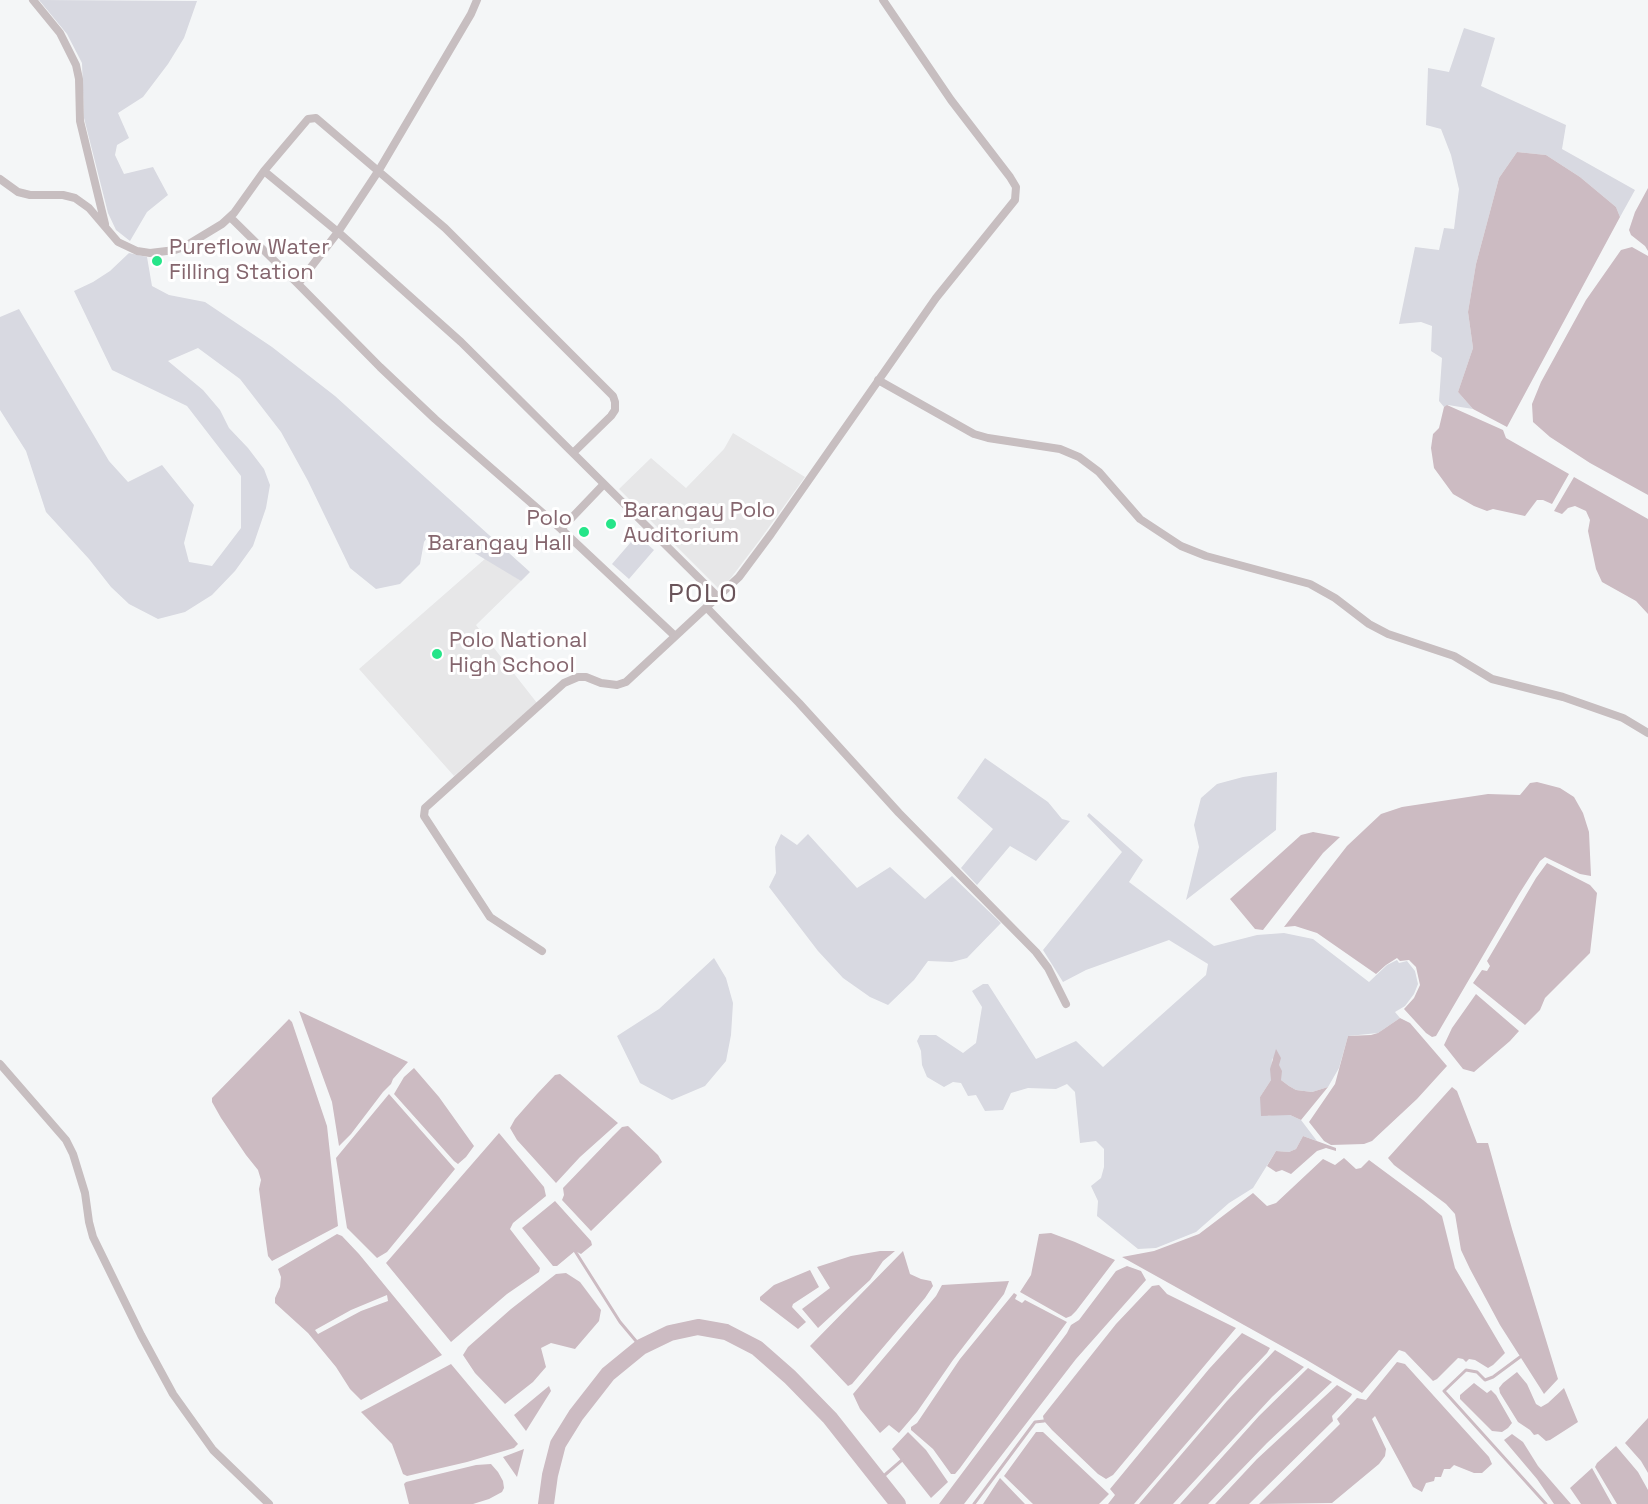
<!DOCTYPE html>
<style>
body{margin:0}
canvas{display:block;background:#f4f6f7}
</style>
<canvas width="1648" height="1504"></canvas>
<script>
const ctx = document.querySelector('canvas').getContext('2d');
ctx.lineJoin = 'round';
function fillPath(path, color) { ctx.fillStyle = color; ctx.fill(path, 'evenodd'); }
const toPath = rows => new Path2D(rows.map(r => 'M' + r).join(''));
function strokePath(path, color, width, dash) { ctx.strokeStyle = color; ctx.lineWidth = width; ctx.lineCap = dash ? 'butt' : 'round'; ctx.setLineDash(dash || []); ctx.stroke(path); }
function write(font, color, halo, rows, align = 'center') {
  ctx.font = font + ' "Space Grotesk",sans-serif'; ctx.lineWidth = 6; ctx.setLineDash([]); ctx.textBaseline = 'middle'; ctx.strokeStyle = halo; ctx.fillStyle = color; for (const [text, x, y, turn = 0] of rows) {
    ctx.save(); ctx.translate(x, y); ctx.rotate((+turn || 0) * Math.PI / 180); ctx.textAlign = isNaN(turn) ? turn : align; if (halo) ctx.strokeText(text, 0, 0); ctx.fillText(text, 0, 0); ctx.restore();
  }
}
fillPath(toPath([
 [733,433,805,477,759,541,721,591,619,489,651,458,686,488,724,449],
 [486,558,521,581,476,625,537,703,454,776,359,669]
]), '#e7e7e8');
fillPath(toPath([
 [39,0,197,1,184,38,168,64,143,97,118,113,129,138,117,145,115,155,124,174,153,167,168,195,147,212,130,241,116,230,108,213,84,118,82,63,67,34],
 [1464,28,1495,38,1481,86,1566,125,1562,149,1635,190,1620,217,1616,207,1580,177,1546,155,1517,152,1499,178,1476,264,1468,312,1473,348,1458,392,1473,409,1448,405,1444,407,1439,401,1442,358,1431,351,1432,326,1421,322,1399,324,1415,247,1439,250,1444,228,1454,229,1459,189,1451,155,1441,129,1426,125,1428,68,1449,72],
 [129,253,147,257,152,286,169,295,205,302,272,347,335,396,530,572,521,581,453,540,431,532,424,542,420,564,400,584,376,589,350,568,308,481,281,432,240,379,198,348,168,361,203,390,220,410,229,428,248,448,264,469,270,485,266,508,253,546,235,571,212,595,185,612,158,619,129,604,111,587,89,559,46,512,26,451,0,410,0,317,19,309,109,461,128,482,162,465,194,505,184,543,189,562,212,566,241,528,241,476,187,406,112,370,74,291,93,282,110,271],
 [637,535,654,550,629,579,612,564],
 [985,758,1048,802,1062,819,1070,821,1036,861,1010,846,977,885,961,868,993,829,957,798],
 [1277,772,1276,830,1186,900,1199,847,1194,825,1201,798,1217,784,1243,777],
 [1089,813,1143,860,1129,882,1214,946,1257,935,1284,933,1313,939,1369,982,1387,965,1397,960,1399,963,1407,961,1415,971,1418,984,1414,994,1405,1006,1395,1012,1400,1018,1378,1033,1348,1036,1339,1068,1328,1087,1312,1092,1296,1090,1289,1086,1281,1080,1272,1058,1271,1080,1260,1097,1268,1116,1277,1114,1290,1115,1301,1120,1317,1141,1303,1136,1296,1149,1289,1152,1276,1151,1253,1188,1229,1203,1196,1232,1156,1248,1138,1249,1097,1216,1098,1201,1091,1186,1101,1178,1104,1167,1104,1149,1096,1141,1080,1143,1075,1092,1067,1084,1056,1089,1028,1088,1011,1093,1003,1110,985,1111,976,1095,968,1096,961,1083,953,1082,944,1087,927,1077,922,1065,921,1051,917,1041,920,1035,936,1035,963,1053,976,1043,982,1007,972,991,983,984,988,984,1036,1059,1076,1041,1103,1067,1206,975,1208,964,1169,940,1086,970,1063,982,1043,950,1122,852,1087,816],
 [781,834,797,845,808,834,857,888,890,867,925,899,952,876,1001,923,967,958,952,962,928,961,914,980,888,1005,870,997,843,978,818,951,769,887,776,873,775,847],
 [714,958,726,978,733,1003,731,1035,726,1061,705,1086,672,1100,640,1083,617,1036,659,1009]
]), '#d8d9e1');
fillPath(toPath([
 [1517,152,1546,155,1580,177,1616,207,1620,217,1507,427,1473,409,1458,392,1473,348,1468,312,1476,264,1499,178],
 [1648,188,1648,251,1645,246,1631,235,1629,230,1635,212],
 [1632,247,1648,256,1648,495,1590,463,1550,437,1533,422,1532,404,1541,382,1586,300,1621,250],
 [1447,405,1503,430,1506,438,1569,474,1552,504,1543,500,1537,500,1525,516,1493,509,1487,511,1474,506,1453,494,1434,468,1431,448,1433,434,1439,428,1444,407],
 [1574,477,1648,519,1648,614,1636,601,1602,582,1596,569,1588,531,1590,520,1586,511,1575,506,1568,508,1562,514,1554,511],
 [1537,782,1560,788,1574,797,1583,813,1589,832,1591,876,1580,874,1545,857,1540,861,1519,894,1436,1036,1432,1037,1426,1033,1404,1009,1414,998,1420,985,1416,967,1409,960,1400,961,1397,958,1386,965,1376,974,1317,933,1295,926,1284,927,1347,846,1381,814,1402,807,1488,794,1520,795,1530,783],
 [1313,832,1340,837,1323,853,1263,930,1255,929,1230,899,1301,835],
 [1547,863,1590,885,1597,893,1590,953,1545,998,1540,1010,1525,1025,1473,983,1482,970,1487,971,1490,966,1487,961,1536,878],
 [1476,994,1519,1031,1510,1041,1474,1072,1463,1069,1444,1045,1452,1028],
 [299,1011,408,1062,393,1079,391,1084,383,1092,351,1134,339,1146,332,1102],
 [1400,1018,1410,1023,1447,1066,1417,1099,1372,1141,1364,1144,1331,1145,1324,1141,1309,1122,1335,1084,1348,1036,1371,1035,1378,1033],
 [289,1019,292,1022,327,1126,338,1226,272,1261,268,1256,264,1228,259,1189,261,1180,258,1170,246,1155,221,1118,212,1102,212,1098],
 [1276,1049,1281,1058,1279,1065,1282,1071,1281,1080,1289,1086,1296,1090,1312,1092,1328,1087,1301,1120,1290,1115,1261,1116,1260,1097,1271,1080,1270,1069],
 [414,1068,439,1097,474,1146,466,1157,458,1164,454,1161,394,1094,404,1077],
 [560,1074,618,1123,580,1157,556,1183,517,1140,510,1128,515,1119,537,1094,555,1075],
 [1452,1087,1457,1091,1477,1143,1488,1143,1512,1229,1558,1379,1544,1394,1500,1325,1470,1269,1461,1250,1455,1214,1446,1204,1394,1165,1388,1158],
 [389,1094,455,1169,387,1252,377,1258,347,1228,336,1158],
 [628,1126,658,1155,662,1162,591,1231,562,1200,564,1195,563,1188,613,1136,622,1127],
 [499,1133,544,1187,546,1196,513,1223,510,1229,540,1268,539,1272,507,1294,451,1342,386,1263],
 [1303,1136,1336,1148,1336,1151,1326,1148,1317,1151,1291,1174,1282,1170,1276,1172,1267,1166,1276,1151,1289,1152,1296,1149],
 [1344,1158,1356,1169,1361,1168,1369,1160,1423,1200,1442,1216,1455,1268,1505,1353,1493,1365,1488,1368,1475,1360,1469,1359,1466,1362,1463,1359,1458,1358,1437,1379,1433,1381,1405,1352,1399,1350,1362,1393,1305,1359,1122,1257,1154,1251,1199,1234,1253,1193,1267,1206,1276,1203,1323,1159,1335,1165],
 [555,1201,591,1241,592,1245,581,1254,575,1251,557,1266,553,1266,522,1228],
 [1051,1233,1075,1242,1115,1260,1076,1311,1071,1316,1066,1318,1020,1292,1031,1275,1039,1234],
 [337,1234,342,1236,359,1254,442,1355,361,1400,350,1389,336,1367,308,1333,275,1303,275,1298,280,1287,281,1277,278,1269],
 [387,1295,388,1301,361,1311,318,1334,315,1330,351,1310],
 [880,1251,895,1251,883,1261,870,1280,818,1328,802,1309,830,1288,817,1267,851,1256],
 [903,1251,910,1274,921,1279,931,1281,933,1286,925,1298,852,1384,848,1386,810,1346],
 [1127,1266,1141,1271,1146,1280,1076,1359,964,1504,939,1504,1067,1333,1071,1325,1079,1320,1116,1271],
 [810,1270,819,1287,793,1304,792,1307,806,1322,798,1329,760,1300,760,1297,774,1285],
 [566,1273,580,1282,601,1310,599,1321,575,1349,551,1343,541,1348,546,1367,533,1382,505,1404,475,1373,463,1355,468,1347,511,1309,556,1274],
 [1009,1281,1004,1294,953,1360,917,1412,899,1433,889,1425,880,1433,860,1409,853,1394,936,1296,942,1285],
 [1159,1285,1167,1294,1236,1328,1113,1475,1106,1479,1098,1474,1052,1430,1044,1421,1043,1416,1116,1324,1152,1286],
 [1014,1293,1017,1295,1015,1299,1022,1303,1025,1300,1067,1322,960,1468,955,1474,951,1474,933,1449,911,1430,911,1427,917,1423,960,1359],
 [1242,1333,1270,1348,1267,1353,1242,1379,1134,1504,1108,1504,1115,1495,1110,1489,1209,1369],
 [1275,1350,1304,1367,1272,1397,1173,1504,1139,1504,1227,1401],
 [1397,1362,1405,1364,1489,1457,1492,1464,1482,1473,1474,1473,1454,1465,1450,1469,1444,1469,1441,1477,1435,1477,1434,1481,1426,1483,1422,1492,1413,1487,1375,1416,1372,1419,1386,1449,1385,1456,1379,1464,1332,1503,1259,1504,1340,1424,1337,1419,1357,1398,1366,1400],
 [451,1364,518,1444,514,1448,467,1462,407,1476,403,1474,392,1444,361,1412],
 [1308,1368,1332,1382,1267,1443,1208,1504,1180,1504,1259,1416],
 [1517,1372,1527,1384,1536,1404,1541,1407,1548,1403,1564,1388,1578,1422,1550,1440,1546,1441,1538,1434,1534,1435,1530,1430,1518,1422,1500,1393,1499,1388,1503,1383],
 [1474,1383,1487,1393,1491,1390,1496,1395,1512,1423,1508,1428,1502,1432,1492,1431,1460,1399,1460,1395],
 [1337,1385,1352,1394,1351,1396,1332,1416,1333,1421,1249,1504,1215,1504,1257,1459],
 [549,1386,551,1391,526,1431,514,1415],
 [1648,1418,1648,1473,1641,1461,1625,1443],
 [908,1432,926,1450,948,1482,931,1498,892,1449],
 [1036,1432,1043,1432,1109,1494,1099,1504,1033,1504,1004,1476],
 [1512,1434,1523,1442,1538,1466,1571,1504,1554,1504,1537,1479,1504,1440],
 [1616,1446,1638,1472,1648,1490,1648,1504,1617,1504,1595,1467,1597,1463],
 [524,1449,517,1477,503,1457],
 [491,1464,498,1472,503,1481,504,1488,502,1492,489,1499,473,1504,409,1504,404,1484,406,1482,476,1465],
 [1592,1468,1612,1504,1581,1504,1570,1488],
 [1000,1478,1025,1504,983,1504]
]), '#ccbbc2');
strokePath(toPath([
 [575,1251,620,1322,641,1347],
 [1520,1357,1493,1377,1485,1380,1477,1372,1466,1370,1444,1391,1546,1504],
 [879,1480,902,1460],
 [974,1504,1035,1422,1044,1421]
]), '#ccbbc2', 3);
strokePath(toPath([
 [546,1504,550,1475,558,1444,576,1415,608,1374,641,1347,670,1333,698,1327,726,1332,757,1348,790,1377,830,1418,898,1504]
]), '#ccbbc2', 16);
strokePath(toPath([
 [33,0,60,33,76,65,79,79,80,121,105,224],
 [477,0,471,14,379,170,338,232,298,284,380,367,435,419,561,529,675,636],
 [264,171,308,119,316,118,445,228,613,396,615,402,615,410,611,416,574,452],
 [0,179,18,192,30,195,63,195,75,198,89,208,118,242,137,251,150,253,175,250,184,247,222,224,234,213,264,171,338,232,461,342,718,597],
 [230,217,298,284],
 [878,380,974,434,988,438,1060,449,1079,457,1099,472,1140,519,1181,546,1206,556,1310,584,1335,598,1369,624,1388,634,1454,656,1492,679,1563,697,1623,718,1648,733],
 [561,529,604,484],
 [707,608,799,703,899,813,1036,952,1048,968,1066,1004],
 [542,951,490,917,424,816,425,808,564,683,578,677,586,677,601,683,617,685,626,682,739,577,771,534,936,298,1015,200,1016,187,1010,177,951,100,883,0],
 [0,1064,66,1140,73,1154,85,1193,89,1222,93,1237,141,1335,173,1394,213,1450,269,1504]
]), '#c7bec0', 8);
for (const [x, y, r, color] of [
 [157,261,6,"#26e589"],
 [611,524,6,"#26e589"],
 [584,532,6,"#26e589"],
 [437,654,6,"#26e589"]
]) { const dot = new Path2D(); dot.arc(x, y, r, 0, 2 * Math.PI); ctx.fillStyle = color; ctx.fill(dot); strokePath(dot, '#fff', 2); }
write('22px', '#85666e', '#fff', [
 ["Pureflow Water",169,248],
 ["Filling Station",169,273],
 ["Barangay Polo",623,511],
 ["Auditorium",623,536],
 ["Polo",572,519,"right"],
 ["Barangay Hall",572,544,"right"],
 ["Polo National",449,641],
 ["High School",449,666]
], 'left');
ctx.letterSpacing = '1.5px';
write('26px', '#6a545a', '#fff', [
 ["POLO",703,595]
]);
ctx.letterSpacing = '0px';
</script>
